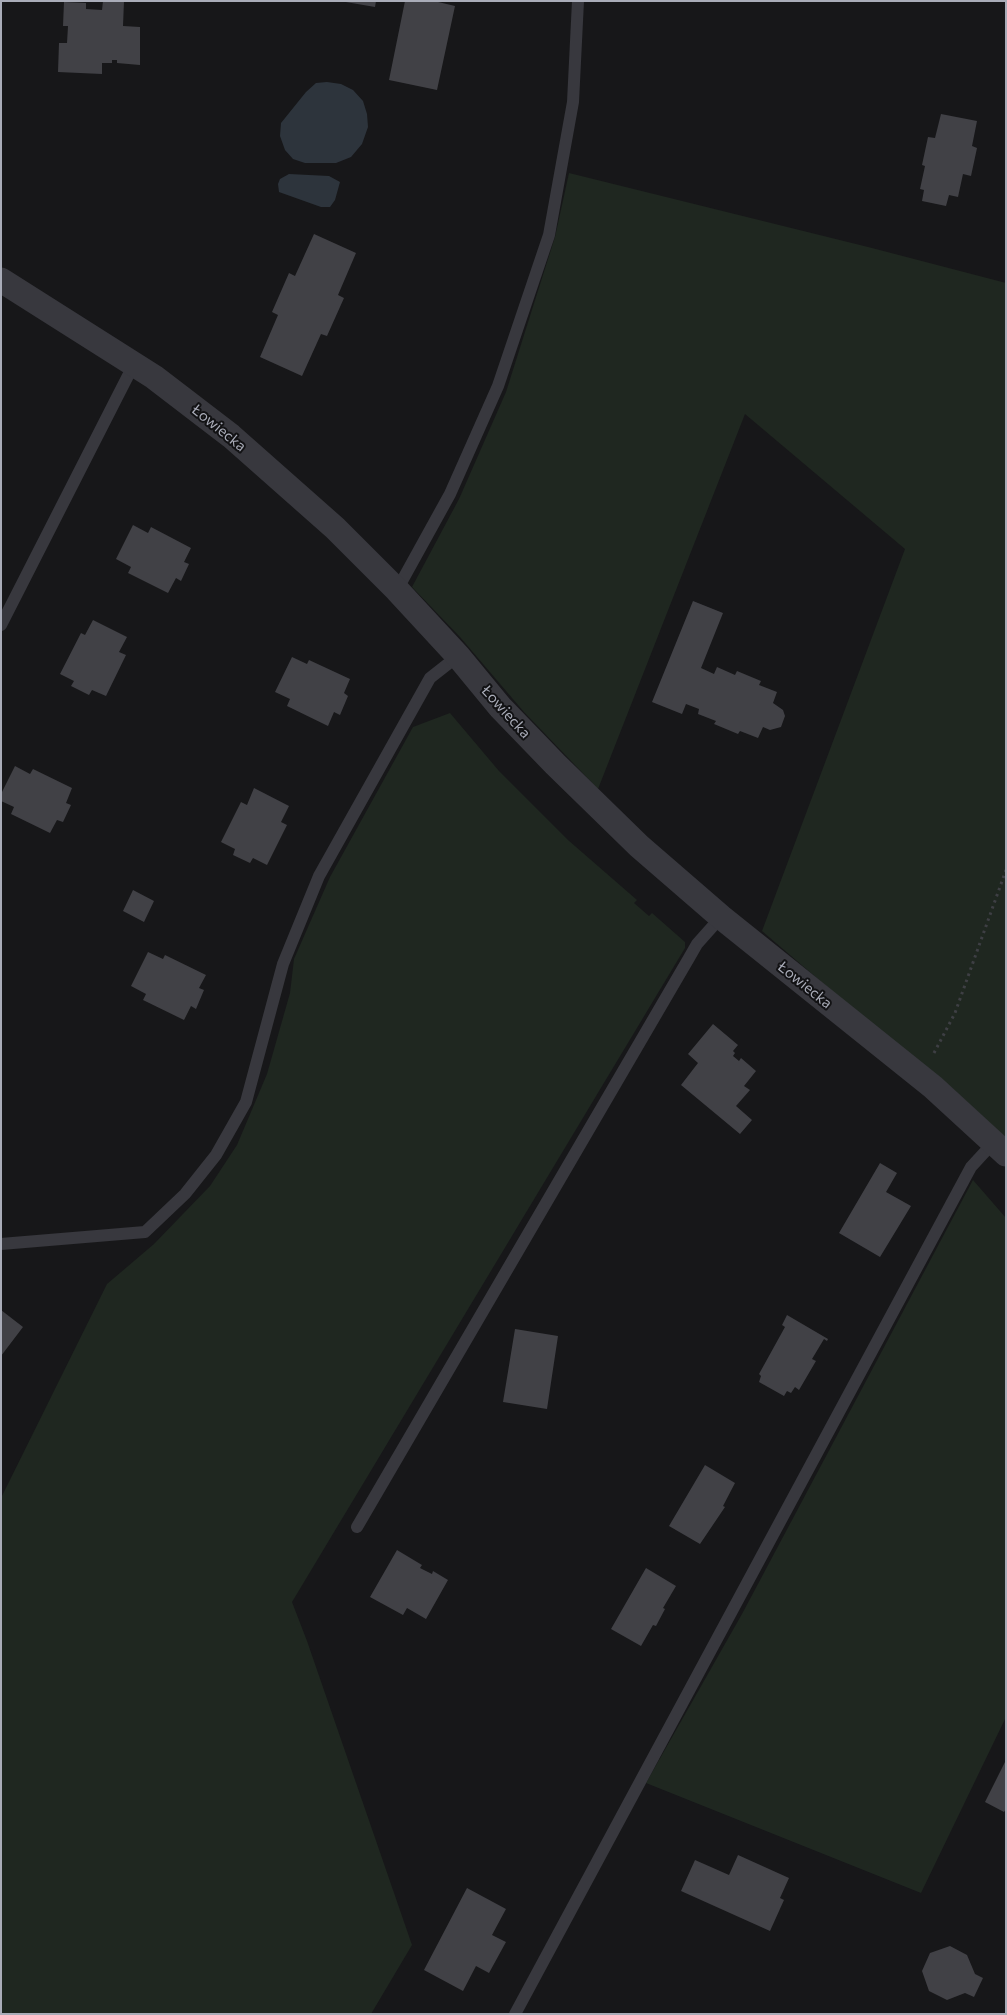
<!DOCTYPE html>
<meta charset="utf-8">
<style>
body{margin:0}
#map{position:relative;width:1007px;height:2015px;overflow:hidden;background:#171719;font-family:Commissioner,sans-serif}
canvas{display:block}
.frame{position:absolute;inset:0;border:2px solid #a9acb8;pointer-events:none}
</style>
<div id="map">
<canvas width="1007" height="2015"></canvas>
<div class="frame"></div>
</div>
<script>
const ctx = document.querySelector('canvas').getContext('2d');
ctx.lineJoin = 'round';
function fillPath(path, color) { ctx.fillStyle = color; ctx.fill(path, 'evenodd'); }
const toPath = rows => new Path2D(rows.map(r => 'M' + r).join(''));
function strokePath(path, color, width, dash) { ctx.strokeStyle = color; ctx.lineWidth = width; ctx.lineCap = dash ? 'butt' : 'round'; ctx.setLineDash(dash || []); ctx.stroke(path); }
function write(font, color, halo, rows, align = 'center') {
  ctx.font = font + ' Commissioner,sans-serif'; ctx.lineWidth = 4; ctx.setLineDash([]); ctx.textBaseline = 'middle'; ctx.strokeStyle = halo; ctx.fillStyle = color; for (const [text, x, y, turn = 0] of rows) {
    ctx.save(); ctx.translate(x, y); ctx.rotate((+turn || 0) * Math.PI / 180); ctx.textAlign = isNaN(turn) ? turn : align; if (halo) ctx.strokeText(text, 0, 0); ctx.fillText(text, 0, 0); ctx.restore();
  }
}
fillPath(toPath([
 [569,173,868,247,1006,283,1006,1138,951,1087,867,1021,762,931,905,549,745,414,598,789,524,712,460,637,412,587,459,499,506,392,555,237],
 [450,713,499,771,568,840,637,900,634,903,649,916,652,913,685,942,685,948,292,1602,307,1641,412,1945,371,2014,1,2014,1,1498,107,1284,154,1244,210,1186,237,1145,267,1074,290,993,294,959,330,877,413,727],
 [973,1180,1006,1218,1006,1717,921,1893,646,1783,742,1614]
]), '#1f2720');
fillPath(toPath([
 [327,82,341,84,353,90,363,101,367,114,368,127,362,144,351,157,336,163,305,163,293,159,285,150,280,136,281,123,306,92,316,83],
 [289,174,329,176,340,182,335,200,330,207,321,207,279,192,278,184,280,179]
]), '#2d343c');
fillPath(toPath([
 [103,1,124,1,123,26,140,27,140,65,117,63,117,60,112,60,112,63,102,63,102,74,58,72,59,43,67,43,68,26,63,26,64,2,86,3,86,9,102,10],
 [340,1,376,1,375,7],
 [405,1,434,1,455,6,437,90,389,80],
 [941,114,977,121,972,146,977,148,971,176,963,174,958,197,949,195,946,206,922,201,924,190,920,189,925,166,922,165,928,137,935,138],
 [314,234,356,253,338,295,344,298,327,336,321,334,302,376,260,357,278,315,272,312,289,273,295,276],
 [133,525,148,533,151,527,191,548,184,562,189,564,181,581,176,578,168,593,128,573,131,567,116,559],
 [693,601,723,613,701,668,714,674,717,667,735,675,737,671,761,681,759,685,777,692,773,703,783,710,785,716,781,727,770,730,763,727,758,738,740,731,738,734,714,724,716,721,698,714,699,709,686,704,682,714,652,702],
 [93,620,127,637,119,652,126,655,106,696,92,690,89,695,71,686,74,681,60,674,81,633,85,635],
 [292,657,307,664,309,660,350,679,344,693,348,696,340,715,334,712,328,726,287,706,290,699,275,692],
 [15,766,30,774,33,769,72,788,66,803,71,805,63,822,57,820,50,833,11,814,14,807,1,801,1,794],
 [254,788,289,806,281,822,287,825,267,865,253,858,250,863,233,855,235,849,221,842,241,802,247,805],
 [133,890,154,901,144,922,123,911],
 [148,952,163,959,165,955,206,975,199,988,204,990,196,1009,191,1006,184,1020,143,1000,146,994,131,986],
 [713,1024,738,1045,733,1051,735,1053,733,1056,739,1061,741,1058,756,1071,744,1086,750,1090,736,1106,752,1120,740,1134,681,1085,698,1063,688,1054],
 [880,1163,897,1173,886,1192,911,1206,880,1257,839,1233],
 [1,1310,23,1327,1,1356],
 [787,1315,828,1339,827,1341,824,1339,812,1359,816,1361,799,1390,795,1387,791,1393,787,1391,784,1396,759,1382,761,1376,759,1374,785,1327,782,1325],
 [515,1329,558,1336,547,1409,503,1402],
 [705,1465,735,1483,723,1506,725,1507,700,1544,669,1526],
 [397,1550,422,1565,420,1568,432,1574,433,1571,448,1580,426,1619,407,1608,403,1615,370,1597],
 [646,1568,676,1586,663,1608,665,1609,656,1626,653,1625,641,1646,611,1629],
 [1006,1760,1006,1809,1004,1812,985,1802],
 [738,1855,789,1878,780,1898,784,1900,770,1931,681,1891,695,1860,729,1875],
 [467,1888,506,1909,492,1935,506,1942,489,1973,476,1966,463,1991,424,1970],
 [950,1946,967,1955,975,1974,983,1978,974,1997,965,1993,947,2000,929,1991,922,1971,930,1953]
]), '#414146');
strokePath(toPath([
 [934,1053,955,1013,1006,870]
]), '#3e3f44', 3, [2.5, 4]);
strokePath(toPath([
 [397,590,450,494,498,386,549,235,573,102,578,1],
 [1,625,134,364],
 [1,1244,145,1232,185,1194,216,1155,246,1102,283,964,319,876,430,678,458,656],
 [357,1527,689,958,697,944,721,917],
 [515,2014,971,1167,994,1142]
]), '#38383e', 12);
strokePath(toPath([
 [1,280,154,377,231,436,335,528,397,590,458,656,500,707,555,764,639,846,721,917,933,1087,1006,1154]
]), '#38383e', 25);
write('15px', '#a9acb8', '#121214', [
 ["Łowiecka",219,428,39],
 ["Łowiecka",506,712,48],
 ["Łowiecka",805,985,39]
]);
</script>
